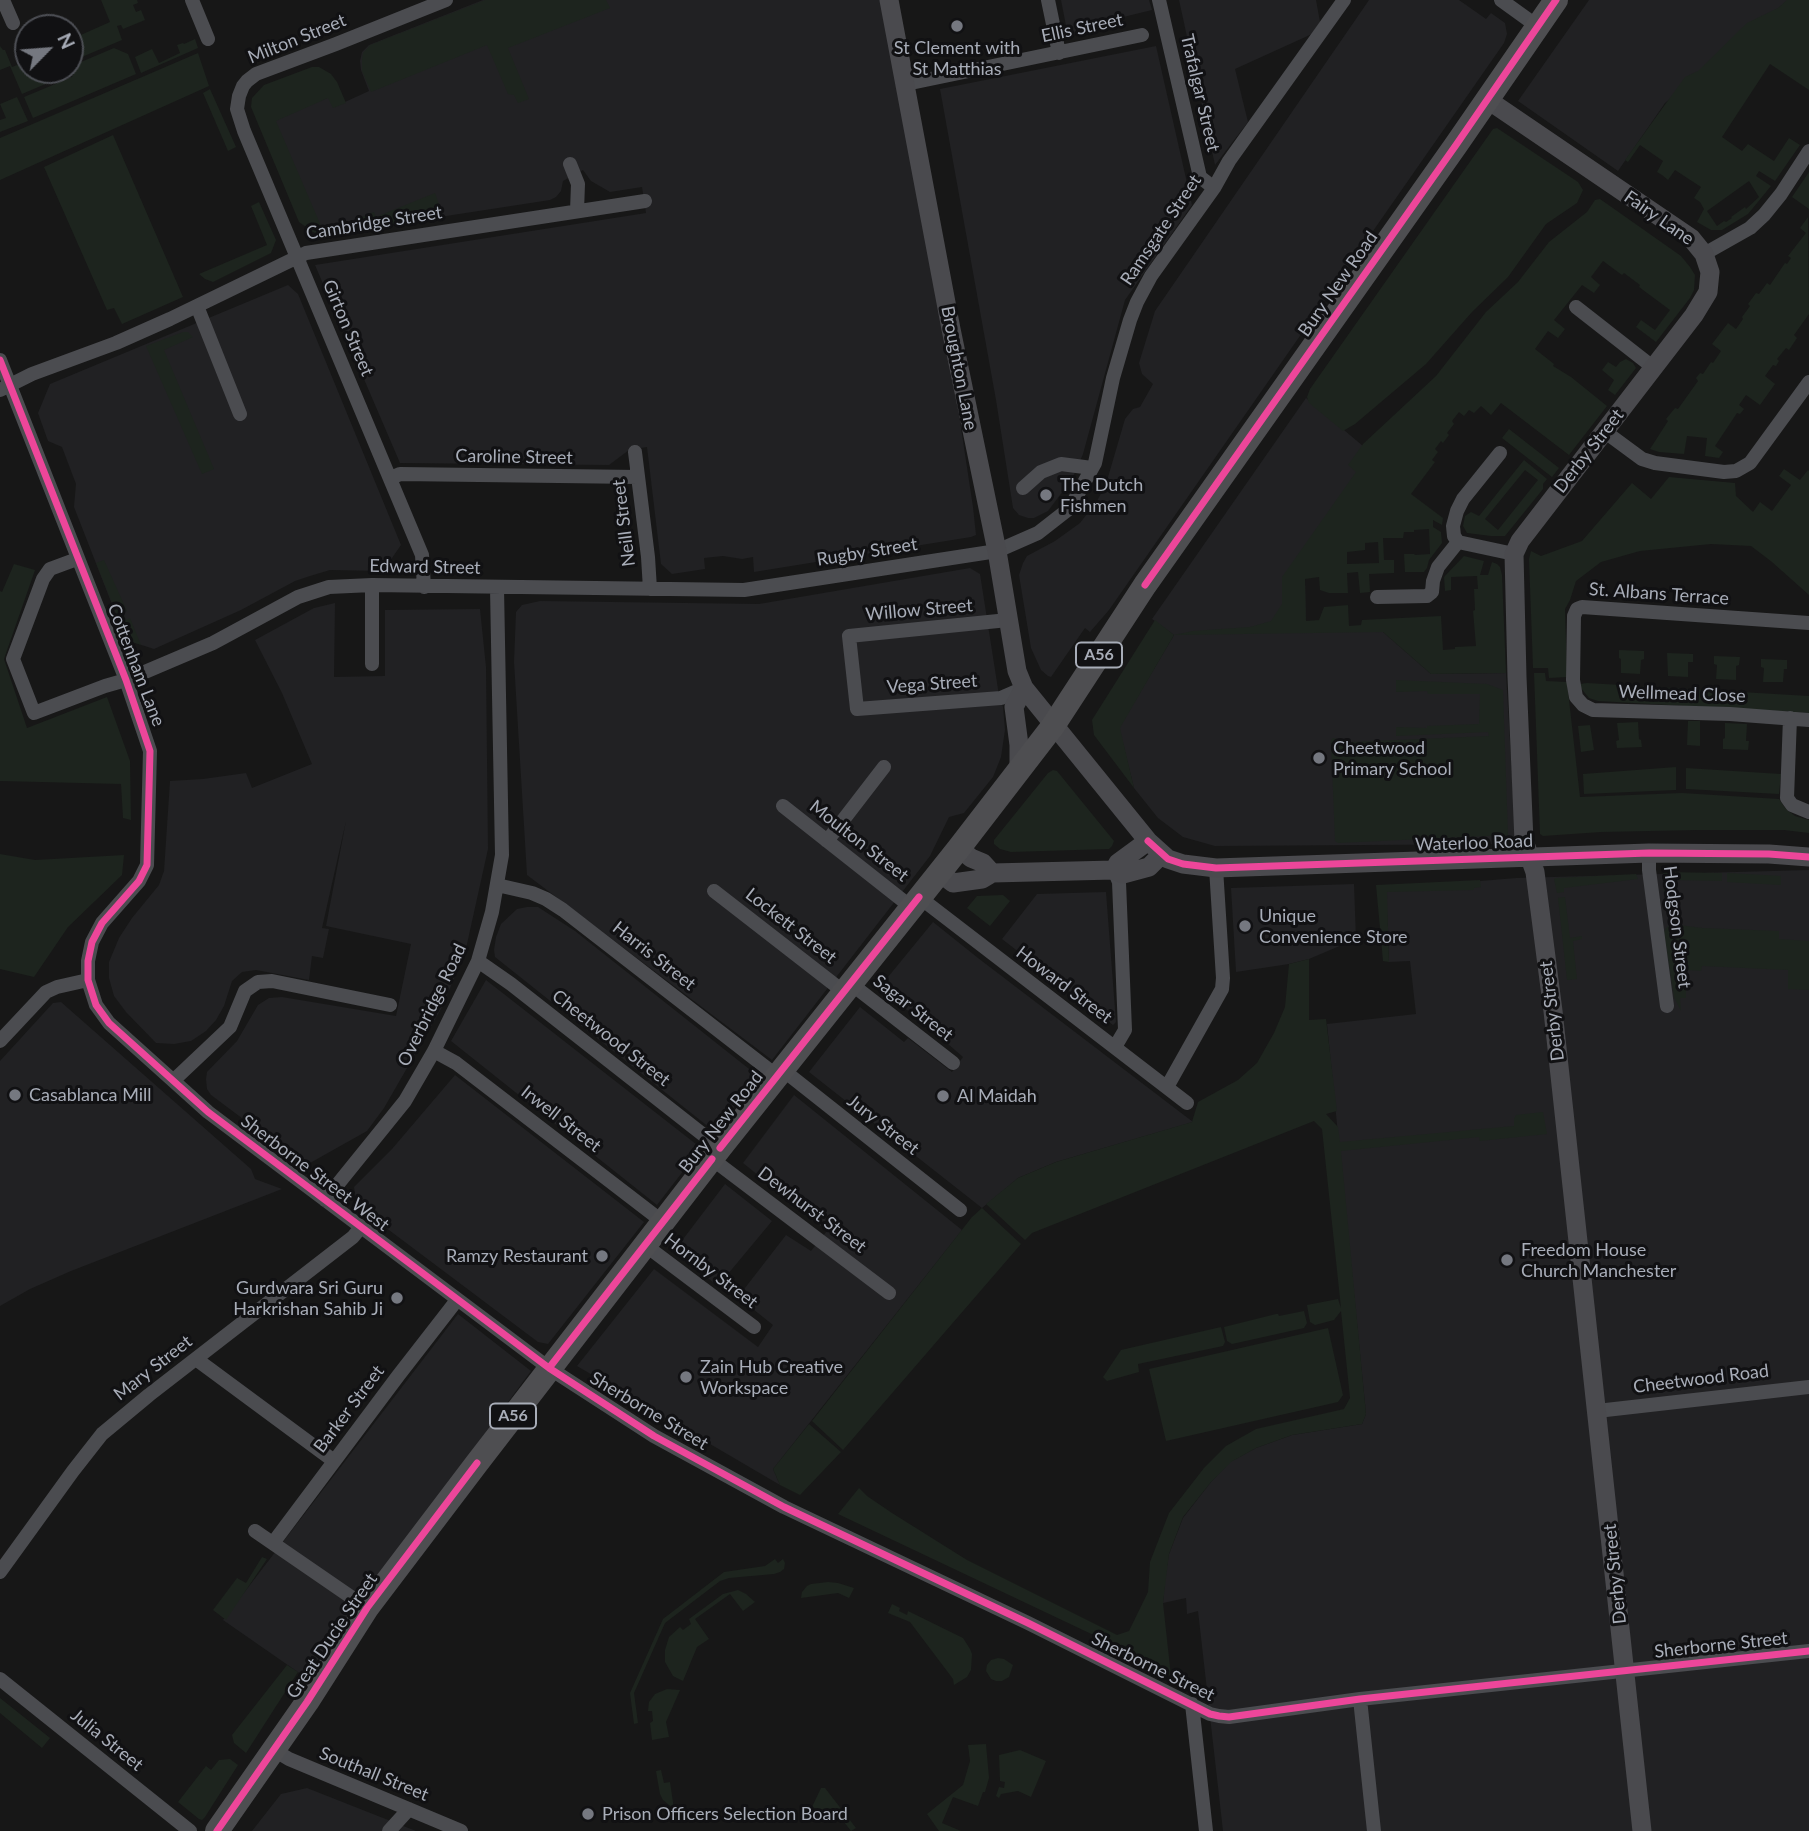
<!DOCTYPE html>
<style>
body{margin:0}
#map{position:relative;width:1809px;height:1831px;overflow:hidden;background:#171717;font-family:Lato,sans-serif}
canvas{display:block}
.north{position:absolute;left:14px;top:14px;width:70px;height:70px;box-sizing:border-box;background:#111113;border:2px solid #4d4f55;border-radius:50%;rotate:65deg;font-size:19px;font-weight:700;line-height:28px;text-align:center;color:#a8adb8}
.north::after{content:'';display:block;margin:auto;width:24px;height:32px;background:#757880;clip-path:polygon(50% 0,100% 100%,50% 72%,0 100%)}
</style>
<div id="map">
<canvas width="1809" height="1831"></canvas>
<div class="north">N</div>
</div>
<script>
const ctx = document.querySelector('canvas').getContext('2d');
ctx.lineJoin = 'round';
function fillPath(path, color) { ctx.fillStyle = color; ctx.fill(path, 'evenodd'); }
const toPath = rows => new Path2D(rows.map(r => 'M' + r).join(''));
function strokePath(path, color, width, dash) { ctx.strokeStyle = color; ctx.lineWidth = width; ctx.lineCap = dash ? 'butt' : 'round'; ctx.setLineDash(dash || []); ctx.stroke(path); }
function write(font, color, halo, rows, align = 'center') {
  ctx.font = font + ' Lato,sans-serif'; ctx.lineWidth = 6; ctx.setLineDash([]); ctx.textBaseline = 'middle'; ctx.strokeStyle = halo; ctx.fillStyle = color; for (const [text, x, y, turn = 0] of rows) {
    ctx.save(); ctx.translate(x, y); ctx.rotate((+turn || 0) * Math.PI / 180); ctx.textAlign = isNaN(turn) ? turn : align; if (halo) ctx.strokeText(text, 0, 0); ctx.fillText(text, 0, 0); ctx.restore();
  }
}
fillPath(toPath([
 [483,0,881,0,945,322,973,507,976,535,971,537,754,572,753,557,742,559,723,556,704,558,705,569,672,574,661,564,647,447,629,450,609,465,400,463,315,265,646,213,642,187,610,192,591,181,583,170,563,181,561,191,556,197,550,200,323,235,273,120,329,97,334,107,369,91,361,70,360,61,362,52,369,45],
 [1061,0,1149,0,1152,10,1103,22,1103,28,1068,36],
 [1179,0,1316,0,1320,22,1312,34,1235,69,1248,122,1215,165],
 [1369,0,1459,0,1486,19,1491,13,1505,23,1507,34,1504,43,1109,610,1090,632,1085,628,1051,677,1048,676,1041,670,1031,648,1019,575,1023,563,1027,556,1055,541,1080,523,1097,501,1106,484,1125,419,1133,409,1140,407,1153,384,1142,374,1139,363,1155,311],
 [1589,0,1788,0,1665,103,1618,171,1518,101],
 [1156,46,1192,205,1125,300,1083,454,1072,479,1048,511,1034,518,1028,518,1019,515,1013,508,996,400,940,89],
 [288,285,298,294,401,545,383,571,330,570,310,576,295,581,241,610,154,649,126,640,74,507,76,484,62,447,48,441,38,413,50,384],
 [1306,398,1376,457,1305,578,1306,632,1383,632,1431,674,1506,673,1516,844,1215,846,1183,837,1158,818,1134,788,1119,728,1174,635,1152,619],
 [970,568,980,574,998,689,1003,707,1005,730,1001,757,993,777,964,813,949,817,930,856,772,1060,527,875,514,662,516,612,522,605,540,601,759,604],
 [335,603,334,677,385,676,385,610,480,609,486,667,488,849,465,953,441,1009,384,1108,367,1131,310,1163,302,1163,211,1095,207,1089,206,1079,207,1072,237,1041,258,1005,269,998,282,997,396,1016,411,944,326,926,346,821,322,928,329,929,323,958,312,956,309,980,256,970,242,972,232,981,224,1006,216,1020,206,1031,191,1041,174,1044,156,1043,126,1012,114,996,109,978,109,962,119,938,132,918,159,885,164,871,170,781,203,779,246,773,252,788,312,764,282,693,255,640,314,608],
 [1809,870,1809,1831,1223,1831,1198,1611,1187,1614,1186,1598,1163,1603,1165,1578,1169,1554,1183,1518,1211,1482,1230,1462,1256,1448,1292,1435,1362,1424,1366,1414,1327,1024,1416,1014,1410,961,1389,962,1386,889,1516,878],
 [1354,884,1356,939,1309,959,1289,964,1236,972,1231,888],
 [1106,892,1116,1022,1113,1025,1002,939,1037,894],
 [527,907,538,907,575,931,758,1076,715,1132,495,957,494,950,496,937,501,924,517,909],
 [933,922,978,958,1193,1122,1056,1162,1018,1178,982,1208,809,1072,860,1007,904,1042,908,1038,952,1072,963,1057,925,1024,879,988],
 [486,980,701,1148,657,1205,451,1041],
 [61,1002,251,1169,255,1179,282,1189,71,1271,30,1289,0,1306,0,1061,53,1003],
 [455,1075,644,1222,548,1344,538,1342,357,1206,354,1187,392,1149],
 [794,1095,962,1230,773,1469,780,1485,577,1366,654,1269,758,1347,773,1325,738,1297,786,1235,811,1251,827,1231,743,1163],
 [725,1184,772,1221,718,1286,674,1251],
 [458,1314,531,1371,305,1677,223,1620],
 [307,1788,416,1831,252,1831,281,1794]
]), '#212123');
fillPath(toPath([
 [101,0,137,0,138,3,133,5,136,12,141,10,145,20,123,29,121,25,117,26,122,40,70,62,70,44,76,41,74,38,110,22],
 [485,0,606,0,610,8,508,48,529,99,518,103,514,95,508,94,487,45,371,92,362,71,362,60,363,53,370,45],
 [1787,0,1809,0,1809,90,1770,64,1722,137,1742,151,1748,144,1774,161,1789,138,1800,145,1775,181,1759,171,1756,176,1771,186,1748,214,1722,230,1711,230,1697,222,1704,209,1700,202,1694,198,1701,187,1675,170,1668,180,1662,175,1657,172,1663,161,1640,145,1628,162,1625,160,1685,77,1698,71,1747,23,1778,8],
 [1749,181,1759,197,1746,209,1745,207,1731,217,1732,218,1726,222,1724,221,1717,226,1707,211],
 [195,39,198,48,141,73,135,57,152,49,159,63,180,53,177,45,183,43,184,44],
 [0,46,3,50,5,50,12,67,25,62,28,66,28,70,67,70,69,74,22,94,10,66,0,70],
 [114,48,128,54,136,74,33,118,24,97,72,77,81,62],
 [198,53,209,86,0,180,0,138],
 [312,67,319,67,331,74,337,82,346,103,333,108,328,98,276,121,324,233,374,212,376,217,435,193,443,215,323,236,313,232,299,222,251,107,252,98,264,85],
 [210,89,236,147,228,151,203,93],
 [17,97,28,121,0,132,0,120,6,118,0,104],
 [1497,128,1578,182,1583,190,1577,203,1546,224,1508,277,1472,312,1426,364,1355,424,1343,431,1309,403,1307,397,1310,389,1493,129],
 [113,135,183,297,122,324,114,308,107,310,44,167],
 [1809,172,1809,209,1792,197],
 [1600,199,1681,256,1690,267,1695,275,1694,290,1690,298,1656,342,1636,327,1641,320,1655,330,1670,310,1639,287,1640,285,1624,273,1622,275,1603,261,1591,277,1600,285,1594,293,1582,285,1554,320,1565,329,1558,338,1548,331,1535,349,1554,364,1553,366,1571,377,1607,406,1569,455,1501,403,1491,415,1481,406,1474,413,1469,410,1464,416,1459,412,1452,421,1454,424,1447,433,1449,435,1443,443,1441,441,1435,449,1438,452,1432,460,1435,462,1411,494,1443,518,1442,525,1433,520,1433,527,1441,532,1442,543,1429,560,1427,568,1424,572,1405,572,1404,554,1414,554,1415,555,1430,554,1429,529,1414,530,1414,532,1404,532,1403,538,1383,538,1384,560,1394,560,1394,573,1369,574,1370,592,1360,593,1358,572,1347,573,1348,593,1329,593,1320,590,1319,577,1305,579,1306,621,1319,620,1324,607,1348,605,1349,626,1361,625,1362,620,1441,616,1443,650,1455,649,1455,647,1476,646,1473,611,1475,610,1474,589,1478,589,1477,576,1451,577,1451,590,1445,591,1444,577,1464,556,1484,561,1480,575,1488,575,1492,562,1497,564,1500,567,1502,575,1506,673,1431,674,1383,632,1174,635,1120,728,1134,788,1094,735,1092,720,1155,620,1174,635,1193,631,1250,627,1271,621,1282,604,1282,577,1356,472,1348,465,1363,444,1436,376,1486,312,1518,282,1549,242,1587,212,1595,200],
 [1378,542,1379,563,1347,564,1347,552,1365,550,1365,543],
 [259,202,276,240,271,253,213,282,205,279,199,274,267,245,251,206],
 [1808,217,1809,314,1794,335,1797,338,1789,350,1786,348,1777,359,1779,361,1776,366,1773,365,1765,376,1775,384,1760,405,1746,395,1739,405,1744,409,1740,414,1737,413,1715,446,1723,452,1719,458,1705,456,1707,438,1687,436,1684,454,1659,452,1650,449,1668,421,1666,419,1675,408,1678,409,1698,381,1696,378,1700,373,1703,374,1711,362,1713,363,1721,351,1712,344,1728,323,1736,329,1743,319,1742,317,1750,306,1748,304,1756,293,1759,294,1767,283,1770,285,1785,263,1787,264,1791,258,1788,256,1806,233,1800,228],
 [183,332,188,332,193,337,164,350,214,469,202,474,146,346],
 [1626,359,1633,363,1636,368,1615,395,1608,390,1614,380,1602,370,1608,362,1616,367,1620,362],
 [1509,429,1559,468,1552,477,1502,438],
 [1524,460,1547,479,1543,484,1543,489,1505,536,1491,536,1467,533,1463,526,1465,516,1471,512,1479,516],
 [1525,470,1538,480,1498,530,1485,519],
 [1784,469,1800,480,1808,470,1809,471,1809,595,1772,562,1751,546,1711,544,1640,551,1601,562,1576,581,1570,600,1565,609,1567,677,1549,678,1548,668,1533,668,1529,559,1531,551,1541,556,1582,541,1632,483,1651,499,1669,477,1735,483,1736,496,1753,512,1760,502,1772,511,1791,485,1779,476],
 [104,560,127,611,123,612,126,620,130,618,141,645,127,640,96,563],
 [14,564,35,570,4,659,27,728,107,697,130,761,131,820,123,818,121,784,0,781,0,591,2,592],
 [1619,650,1644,651,1644,659,1641,660,1640,674,1621,673,1621,659,1619,658],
 [1667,653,1693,654,1693,662,1688,662,1688,677,1668,676],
 [1714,656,1740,657,1739,665,1736,666,1736,680,1716,679,1717,665,1714,664],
 [1761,659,1787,660,1787,669,1784,669,1783,682,1763,682,1764,668,1761,667],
 [1534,673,1545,673,1546,681,1567,682,1580,797,1682,793,1779,799,1786,809,1795,816,1809,820,1809,833,1784,830,1698,830,1601,832,1543,836,1540,834],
 [1396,680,1487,684,1503,690,1508,835,1338,843,1335,841,1331,740,1333,738,1351,742,1489,736,1488,732,1396,736,1396,727,1427,728,1427,726,1479,724,1480,694,1428,694,1427,691,1396,692],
 [1587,683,1809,696,1809,713,1598,701,1589,698,1580,687,1580,684],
 [1688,721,1700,721,1700,746,1687,745],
 [1638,722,1639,739,1641,740,1642,747,1617,748,1616,741,1619,740,1617,723],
 [1725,723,1747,724,1746,741,1749,741,1748,750,1723,749,1723,739,1725,738],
 [1590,725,1594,750,1581,752,1578,726],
 [1676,767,1676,790,1584,794,1583,774],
 [1686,768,1781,774,1779,794,1686,789],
 [1053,770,1057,771,1114,841,1112,846,1109,849,1011,852,1000,849,994,844,994,840,1048,773],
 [0,854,35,860,124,855,122,875,68,927,34,977,0,969],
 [1664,872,1722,873,1722,881,1669,880,1669,896,1664,895,1663,874],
 [1727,873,1781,876,1781,885,1727,882],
 [1636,874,1638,879,1564,888,1564,892,1557,893,1554,879,1556,878],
 [1480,880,1481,887,1474,888,1474,890,1387,892,1389,962,1383,961,1376,885],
 [1003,895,1010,901,990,926,967,908,977,896],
 [1565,897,1570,938,1582,936,1582,939,1573,941,1577,979,1567,980,1558,898],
 [1671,924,1702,928,1779,931,1779,939,1809,941,1809,990,1788,989,1788,970,1702,966,1701,971,1686,970,1686,998,1680,998,1681,1011,1674,997,1664,932,1666,928],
 [1309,959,1309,1020,1326,1019,1337,1111,1326,1114,1338,1127,1340,1142,1514,1126,1514,1119,1516,1115,1543,1112,1547,1134,1480,1141,1479,1137,1341,1151,1366,1414,1362,1424,1292,1435,1256,1448,1231,1462,1211,1482,1183,1517,1169,1554,1163,1603,1171,1676,1123,1649,838,1514,859,1488,867,1496,892,1513,967,1560,1117,1635,1129,1631,1148,1592,1150,1562,1169,1513,1204,1468,1226,1446,1256,1429,1344,1409,1350,1398,1341,1311,1334,1320,1315,1325,1310,1322,1307,1305,1338,1299,1341,1308,1322,1129,1314,1121,1032,1233,1025,1240,986,1204,1018,1178,1056,1162,1192,1122,1198,1102,1238,1080,1257,1063,1274,1033,1285,1007,1289,964],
 [982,1208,1021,1244,843,1450,812,1421,972,1217],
 [1304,1311,1307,1323,1304,1328,1232,1344,1227,1341,1224,1327,1276,1314,1278,1314,1279,1316],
 [1221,1327,1225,1342,1223,1346,1138,1364,1139,1372,1107,1381,1103,1377,1121,1350],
 [1328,1328,1343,1395,1338,1402,1166,1441,1149,1369],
 [809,1424,841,1452,800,1495,780,1485,773,1469],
 [262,1557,267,1559,226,1620,213,1610,237,1578,246,1583],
 [775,1559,778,1563,783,1559,785,1563,784,1569,780,1572,774,1574,729,1578,720,1581,665,1623,634,1693,638,1723,634,1724,630,1693,663,1619,724,1572,765,1566],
 [828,1582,838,1583,854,1588,849,1598,838,1593,801,1598,802,1592,807,1586,811,1584],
 [738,1590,746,1594,755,1602,743,1611,730,1594,695,1619,709,1639,697,1647,683,1681,673,1676,665,1662,665,1650,669,1637,680,1627,683,1630,691,1624,689,1619,723,1594],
 [892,1604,900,1608,899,1611,907,1615,908,1611,963,1638,970,1649,972,1654,971,1670,967,1677,954,1685,953,1679,910,1622,888,1613],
 [998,1658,1004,1659,1013,1665,1009,1677,1002,1681,996,1681,991,1679,986,1671,987,1665,991,1660],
 [287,1665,298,1672,246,1753,234,1743,232,1735],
 [667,1689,680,1690,666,1722,669,1737,652,1740,650,1723,653,1721,652,1711,648,1711,649,1702,655,1694],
 [0,1698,50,1738,42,1748,0,1713],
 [986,1744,989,1778,985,1792,983,1792,978,1806,953,1797,942,1823,961,1831,939,1831,927,1814,963,1785,970,1761,968,1745],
 [1020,1750,1046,1761,1031,1797,1018,1791,1001,1794,999,1798,996,1796,999,1787,1004,1788,1005,1782,1000,1781,999,1755],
 [230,1759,238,1765,205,1817,202,1820,199,1819,178,1802,206,1766,211,1770,219,1760],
 [661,1770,664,1783,670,1782,674,1809,663,1800,660,1794,656,1771],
 [821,1788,825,1788,856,1828,851,1831,844,1822,812,1807]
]), '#1d241e');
strokePath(toPath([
 [3,0,13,23],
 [192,0,208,39],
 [1048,0,1059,53],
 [1159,0,1200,177,1214,188],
 [1501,0,1537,26],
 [906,84,1142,35],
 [570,164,578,184,577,211],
 [1704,254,1750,228,1764,215,1781,194,1809,151],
 [197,306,240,414],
 [1576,307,1654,368],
 [0,360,126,680,150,751,147,865,139,881,102,923,92,942,88,961,88,980,96,1005,109,1023,208,1112,549,1368,654,1436,784,1507,1028,1623,1210,1714,1219,1716,1229,1717,1360,1699,1809,1651],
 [0,390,32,374,116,343,170,319,306,253,645,201],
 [1604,431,1642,459,1655,463,1724,472,1736,471,1750,463,1809,382],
 [635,452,648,557,650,589],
 [391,478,400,474,638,477],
 [1023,488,1041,472,1061,464,1092,468],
 [1458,542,1454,536,1453,526,1457,511,1463,499,1500,453],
 [1458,542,1514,554],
 [77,559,50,569,43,579,13,659,34,713,105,686,126,680,213,643,298,597,329,587,372,585,744,590,997,551,1038,533,1070,508,1095,463,1113,378,1130,320,1137,302,1151,276,1214,188,1229,161,1344,0],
 [372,585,372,664],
 [424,587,422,555,244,131,237,109,239,96,243,86,247,81,256,74,336,44,446,0],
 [1377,597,1427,596,1432,592,1433,581,1438,567,1458,542],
 [1008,620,849,636,857,709,1001,698,1024,688],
 [1809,623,1582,607,1577,609,1574,616,1573,680,1576,697,1583,705,1593,710,1730,714,1809,720],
 [1790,718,1787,798,1792,805,1809,812],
 [783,806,911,907],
 [827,841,884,767],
 [1649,853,1649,870,1667,1006],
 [1114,870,1119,882,1125,1030,1115,1047],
 [497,885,532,893,546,899,563,910,777,1076],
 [714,891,844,992],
 [919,897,1187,1103],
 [478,961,511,984,720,1148],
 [850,983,953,1063],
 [0,1041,46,992,57,987,88,980],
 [434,1051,456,1063,663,1222],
 [783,1070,960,1210],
 [174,1080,230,1027,245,991,258,982,272,981,390,1005],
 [1167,1087,1222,989,1223,978,1216,868],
 [712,1159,889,1293],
 [325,1200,405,1101,434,1051,478,961,492,912,502,855,497,588],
 [645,1245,754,1327],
 [196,1359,334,1461],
 [1597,1411,1809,1387],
 [255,1531,367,1608],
 [273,1543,398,1376,457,1300],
 [0,1572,73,1471,102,1434,149,1395,353,1237,361,1227],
 [0,1679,190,1831],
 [1360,1699,1374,1831],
 [1192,1704,1206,1831],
 [274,1750,289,1759,461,1831],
 [389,1831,409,1809]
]), '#4b4c50', 14);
strokePath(toPath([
 [889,0,951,329,997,551,1017,671,1024,688,1148,841,1168,859,1183,864,1216,868,1649,853,1769,854,1809,857],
 [1488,100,1691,238,1704,254,1710,272,1708,292,1694,315,1520,541,1514,554,1517,677,1524,841,1535,872,1553,1011,1642,1831],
 [1019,772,1019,745,1014,707,1024,688],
 [959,848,971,858,983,863,992,873],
 [1114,870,1118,863,1148,841],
 [939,872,953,883,982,879,992,873,1114,870,1123,874,1149,867,1162,854]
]), '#4a4a4e', 19);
strokePath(toPath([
 [217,1831,307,1702,367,1608,477,1463,720,1148,959,848,1053,726,1145,585,1456,145,1556,0]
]), '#4e4e51', 24);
strokePath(toPath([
 [0,360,126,680,150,751,147,865,139,881,102,923,92,942,88,961,88,980,96,1005,109,1023,208,1112,549,1368,654,1436,784,1507,1028,1623,1210,1714,1219,1716,1229,1717,1360,1699,1809,1651],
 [1145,585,1456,145,1556,0],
 [1148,841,1168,859,1183,864,1216,868,1649,853,1769,854,1809,857],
 [720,1148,919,897],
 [549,1368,712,1159],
 [217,1831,307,1702,367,1608,477,1463]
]), '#ed469a', 7);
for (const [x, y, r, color] of [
 [957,26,7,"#757880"],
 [1046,495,7,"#757880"],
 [1319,758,7,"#757880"],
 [1245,926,7,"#757880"],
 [15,1095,7,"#757880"],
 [943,1096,7,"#757880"],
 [602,1256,7,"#757880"],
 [1507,1260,7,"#757880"],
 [397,1298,7,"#757880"],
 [686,1377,7,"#757880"],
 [588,1814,7,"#757880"]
]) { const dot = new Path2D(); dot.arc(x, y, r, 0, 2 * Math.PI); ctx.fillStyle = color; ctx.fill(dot); strokePath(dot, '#111113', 2.5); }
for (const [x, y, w] of [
 [1099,655,46],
 [513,1416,46]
]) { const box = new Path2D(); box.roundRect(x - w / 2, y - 12.5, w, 25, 5); ctx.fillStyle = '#111113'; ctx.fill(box); strokePath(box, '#a8adb8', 2); }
write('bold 16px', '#a8adb8', null, [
 ["A56",1099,655],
 ["A56",513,1416]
]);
write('18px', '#a8adb8', '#111113', [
 ["Ellis Street",1082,28,-12],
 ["Milton Street",297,39,-22],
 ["Trafalgar Street",1200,93,77],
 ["Fairy Lane",1659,218,35],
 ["Cambridge Street",374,223,-9],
 ["Ramsgate Street",1161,230,-56],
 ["Bury New Road",1338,284,-55],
 ["Girton Street",348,328,67],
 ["Broughton Lane",959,368,79],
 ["Derby Street",1589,451,-52],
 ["Caroline Street",514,457,1],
 ["Neill Street",624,523,-97],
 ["Rugby Street",867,552,-9],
 ["Edward Street",425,567,1],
 ["St. Albans Terrace",1659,594,4],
 ["Willow Street",919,610,-5],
 ["Cottenham Lane",136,665,69],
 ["Vega Street",932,684,-4],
 ["Wellmead Close",1682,694,2],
 ["Moulton Street",859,841,38],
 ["Waterloo Road",1474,843,-2],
 ["Lockett Street",791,926,38],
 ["Hodgson Street",1677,927,83],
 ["Harris Street",654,956,38],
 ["Howard Street",1064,985,37],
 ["Overbridge Road",432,1005,-64],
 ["Sagar Street",913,1008,38],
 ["Derby Street",1552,1011,-97],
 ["Cheetwood Street",611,1038,38],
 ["Irwell Street",561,1119,38],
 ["Bury New Road",721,1122,-52],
 ["Jury Street",883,1125,38],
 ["Sherborne Street West",315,1173,37],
 ["Dewhurst Street",812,1210,37],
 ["Hornby Street",711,1271,37],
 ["Mary Street",153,1368,-38],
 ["Cheetwood Road",1701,1379,-7],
 ["Barker Street",349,1409,-53],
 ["Sherborne Street",649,1411,31],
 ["Derby Street",1615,1574,-96],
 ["Great Ducie Street",332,1636,-56],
 ["Sherborne Street",1721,1645,-6],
 ["Sherborne Street",1153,1667,26],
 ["Julia Street",107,1740,39],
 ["Southall Street",374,1774,22]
]);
write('18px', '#a8adb8', '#111113', [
 ["St Clement with",957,48,"center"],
 ["St Matthias",957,69,"center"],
 ["The Dutch",1060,485],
 ["Fishmen",1060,506],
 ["Cheetwood",1333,748],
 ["Primary School",1333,769],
 ["Unique",1259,916],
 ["Convenience Store",1259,937],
 ["Casablanca Mill",29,1095],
 ["Al Maidah",957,1096],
 ["Freedom House",1521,1250],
 ["Church Manchester",1521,1271],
 ["Ramzy Restaurant",588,1256,"right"],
 ["Gurdwara Sri Guru",383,1288,"right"],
 ["Harkrishan Sahib Ji",383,1309,"right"],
 ["Zain Hub Creative",700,1367],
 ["Workspace",700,1388],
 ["Prison Officers Selection Board",602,1814]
], 'left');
</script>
